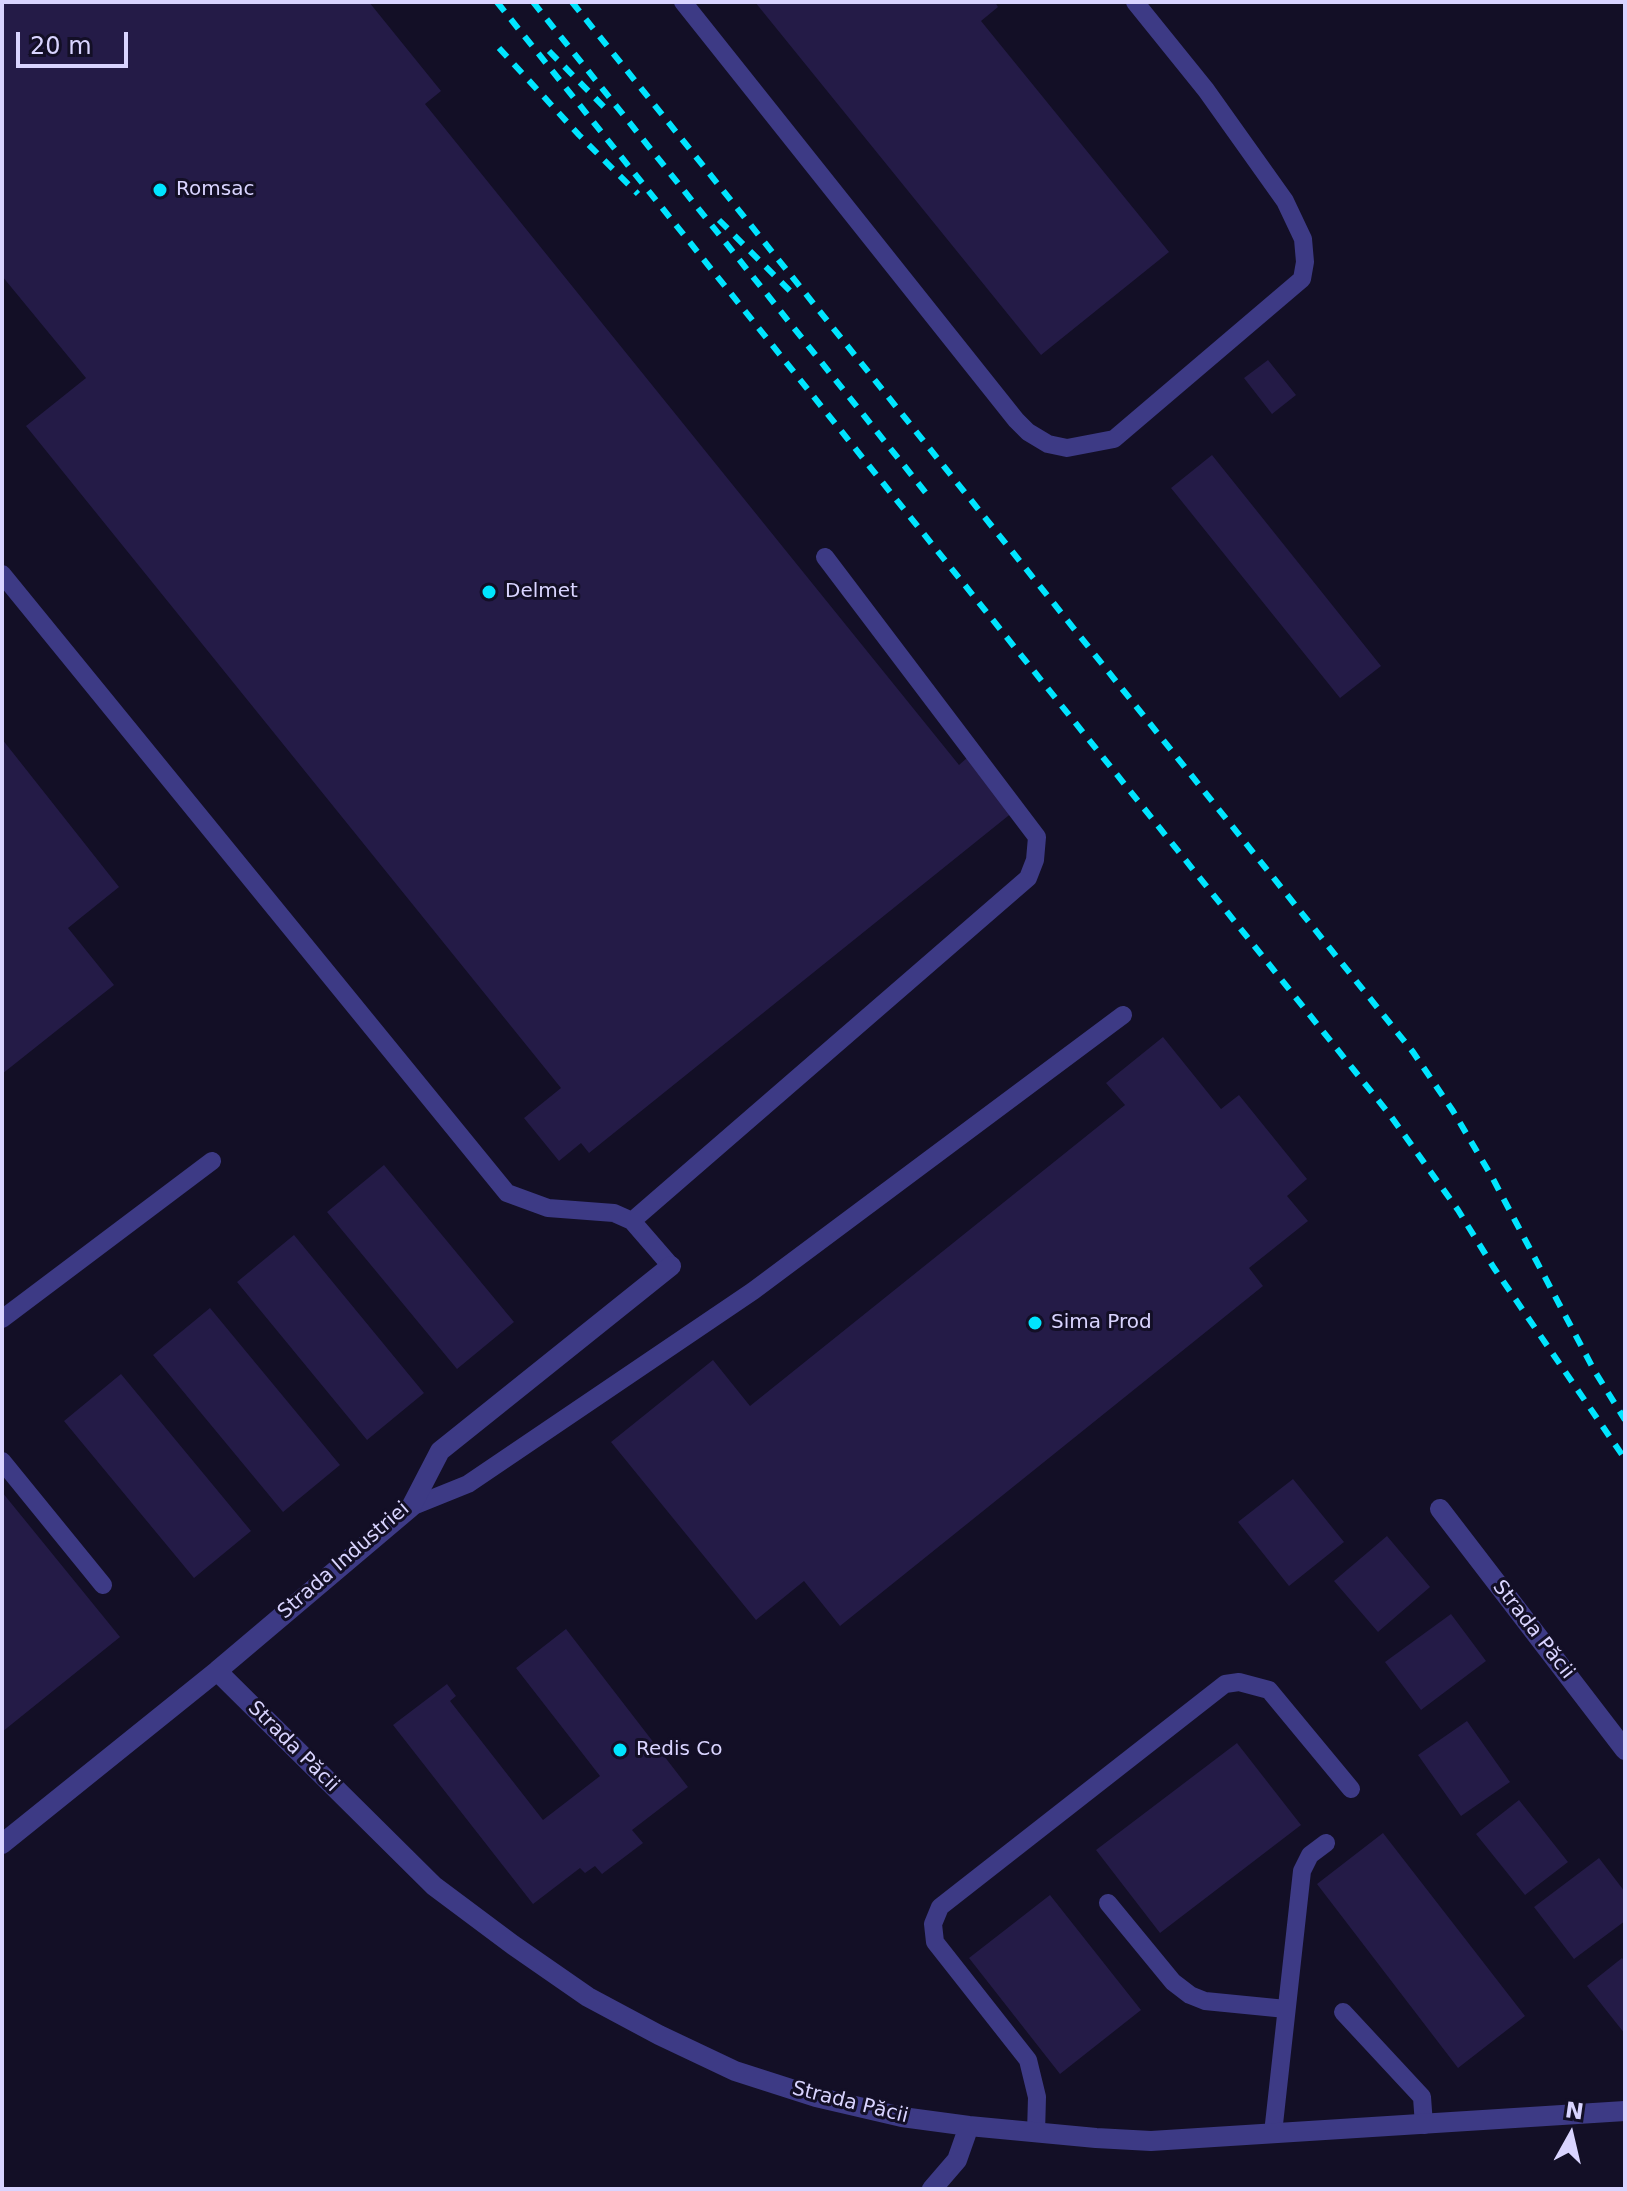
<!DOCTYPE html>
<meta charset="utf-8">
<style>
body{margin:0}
#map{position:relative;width:1627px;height:2191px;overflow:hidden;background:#130f26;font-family:"DejaVu Sans",sans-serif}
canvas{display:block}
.frame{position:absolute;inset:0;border:4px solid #d9d4ff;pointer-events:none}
.north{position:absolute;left:1531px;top:2095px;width:80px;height:80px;-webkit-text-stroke:6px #130f26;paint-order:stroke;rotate:8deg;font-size:22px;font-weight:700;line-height:32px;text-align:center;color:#d9d4ff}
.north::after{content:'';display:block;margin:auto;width:28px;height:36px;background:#d9d4ff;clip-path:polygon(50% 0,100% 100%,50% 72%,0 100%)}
.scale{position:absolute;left:16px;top:32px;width:112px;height:36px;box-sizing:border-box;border:4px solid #d9d4ff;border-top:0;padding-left:10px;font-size:24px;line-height:28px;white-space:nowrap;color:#d9d4ff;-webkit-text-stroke:6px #130f26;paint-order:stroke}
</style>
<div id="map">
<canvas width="1627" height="2191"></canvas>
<div class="frame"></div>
<div class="north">N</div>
<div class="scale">20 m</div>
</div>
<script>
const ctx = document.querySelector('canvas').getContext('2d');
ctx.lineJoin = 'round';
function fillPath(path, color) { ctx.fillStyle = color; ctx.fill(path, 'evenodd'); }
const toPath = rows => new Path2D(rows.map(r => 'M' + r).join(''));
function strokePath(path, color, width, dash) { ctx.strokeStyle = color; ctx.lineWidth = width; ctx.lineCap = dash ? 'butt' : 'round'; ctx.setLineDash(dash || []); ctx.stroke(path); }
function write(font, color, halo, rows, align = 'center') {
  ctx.font = font + ' "DejaVu Sans",sans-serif'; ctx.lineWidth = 6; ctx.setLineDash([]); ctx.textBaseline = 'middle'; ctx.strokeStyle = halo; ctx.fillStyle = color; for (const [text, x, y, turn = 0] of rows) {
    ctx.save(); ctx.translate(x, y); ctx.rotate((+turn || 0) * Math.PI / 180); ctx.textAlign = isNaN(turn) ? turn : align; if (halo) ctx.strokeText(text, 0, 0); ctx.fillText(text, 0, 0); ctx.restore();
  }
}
fillPath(toPath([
 [2,2,369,2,441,91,425,104,959,765,968,757,1013,812,589,1153,581,1143,559,1161,524,1118,561,1088,26,426,86,378,2,276],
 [755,2,995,2,998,7,981,21,1169,252,1041,355],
 [1268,360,1296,395,1272,414,1244,378],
 [1212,455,1381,666,1340,698,1171,488],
 [2,739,119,887,68,928,114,985,2,1074],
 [1163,1037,1221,1109,1239,1095,1307,1179,1287,1196,1308,1221,1249,1268,1263,1286,840,1626,804,1581,756,1620,611,1442,713,1360,750,1406,1125,1105,1106,1083],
 [384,1165,514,1322,457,1369,327,1212],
 [294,1235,424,1393,367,1440,237,1282],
 [210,1308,340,1465,283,1512,153,1355],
 [121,1374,251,1531,194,1578,64,1421],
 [1293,1479,1344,1542,1289,1586,1238,1522],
 [2,1492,120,1637,2,1732],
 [1387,1536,1430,1587,1378,1632,1334,1581],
 [1451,1614,1486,1661,1421,1710,1385,1662],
 [566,1629,688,1787,632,1830,643,1843,602,1874,595,1866,585,1873,580,1868,533,1904,393,1725,447,1684,456,1696,450,1701,543,1820,600,1776,516,1668],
 [1467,1721,1510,1782,1461,1816,1418,1755],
 [1237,1743,1301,1825,1160,1933,1096,1850],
 [1519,1800,1568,1862,1525,1895,1476,1834],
 [1383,1833,1525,2016,1458,2068,1317,1884],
 [1599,1858,1625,1892,1625,1921,1574,1959,1534,1907],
 [1050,1895,1141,2010,1060,2074,969,1958],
 [1622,1958,1625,1962,1625,2034,1587,1986]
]), '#241b47');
strokePath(toPath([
 [683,2,1016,420,1028,432,1048,444,1067,448,1114,439,1302,279,1305,262,1303,239,1285,201,1206,90,1135,2],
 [2,574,507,1193,548,1208,614,1213,632,1221,671,1266],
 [632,1221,1028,878,1035,860,1037,837,825,557],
 [2,1319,212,1161],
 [2,1461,103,1585],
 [411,1507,468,1484,753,1291,1123,1015],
 [1108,1903,1173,1982,1190,1995,1205,2001,1286,2009],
 [1343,2012,1422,2097,1424,2125],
 [1036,2133,1037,2097,1028,2060,935,1942,933,1924,940,1907,1225,1684,1239,1682,1269,1690,1351,1789],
 [1273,2133,1302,1871,1310,1855,1326,1843]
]), '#3d3a85', 18);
strokePath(toPath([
 [1440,1509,1625,1750],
 [217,1671,434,1886,513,1945,588,1997,659,2035,735,2071,816,2097,902,2117,969,2126,1096,2138,1151,2141,1625,2111],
 [2,1844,217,1671,411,1507,440,1451,671,1266],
 [932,2189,957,2160,969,2126]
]), '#3d3a85', 20);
strokePath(toPath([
 [497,2,1390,1115,1458,1210,1494,1268,1625,1459],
 [533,2,926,493],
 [572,2,1413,1052,1453,1111,1492,1177,1594,1370,1625,1420],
 [499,48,579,135,638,194],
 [549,51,605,108],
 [719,220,790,291]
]), '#00e5ff', 6, [12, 10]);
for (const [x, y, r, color] of [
 [160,190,8,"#00e5ff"],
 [489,592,8,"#00e5ff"],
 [1035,1323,8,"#00e5ff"],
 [620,1750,8,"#00e5ff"]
]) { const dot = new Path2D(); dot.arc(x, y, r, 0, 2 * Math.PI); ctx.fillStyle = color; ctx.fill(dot); strokePath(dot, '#130f26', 3); }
write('20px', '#d9d4ff', '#130f26', [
 ["Romsac",176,190],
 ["Delmet",505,592],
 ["Sima Prod",1051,1323],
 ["Redis Co",636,1750]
], 'left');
write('20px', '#d9d4ff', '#130f26', [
 ["Strada Industriei",344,1561,-41],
 ["Strada Păcii",1533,1630,52],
 ["Strada Păcii",293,1747,45],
 ["Strada Păcii",850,2103,14]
]);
</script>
